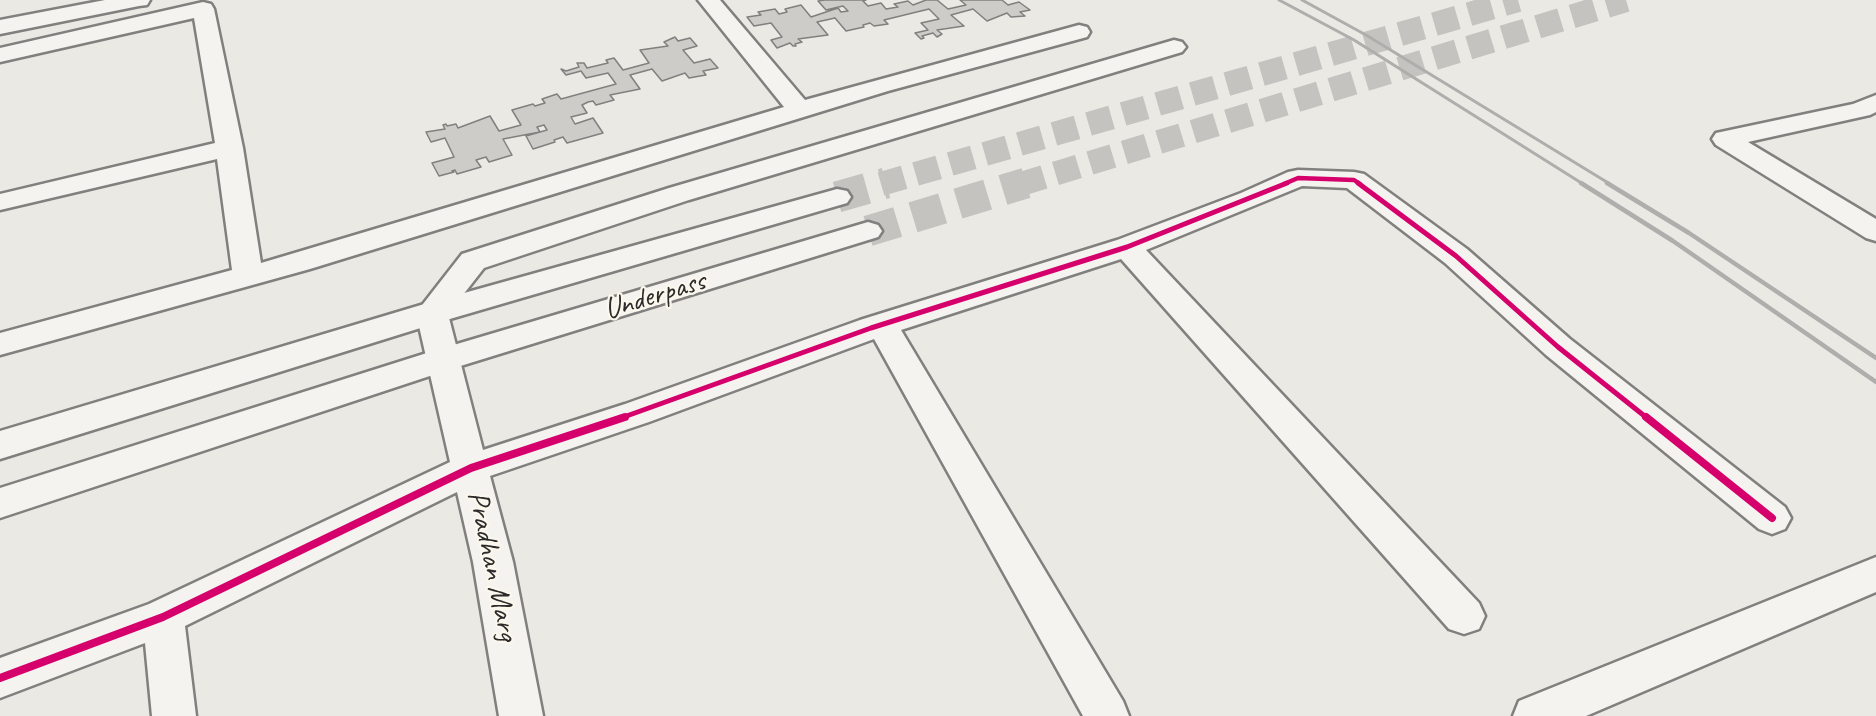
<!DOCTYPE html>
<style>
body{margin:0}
canvas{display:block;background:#eae9e4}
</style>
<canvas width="1876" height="716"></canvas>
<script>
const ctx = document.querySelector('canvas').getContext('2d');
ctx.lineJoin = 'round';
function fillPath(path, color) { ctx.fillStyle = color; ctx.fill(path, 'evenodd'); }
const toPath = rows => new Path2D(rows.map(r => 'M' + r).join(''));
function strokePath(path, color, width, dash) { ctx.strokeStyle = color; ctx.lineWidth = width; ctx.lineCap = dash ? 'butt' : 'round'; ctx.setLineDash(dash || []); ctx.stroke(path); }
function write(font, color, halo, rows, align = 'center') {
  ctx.font = font + ' Caveat,sans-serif'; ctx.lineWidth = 4.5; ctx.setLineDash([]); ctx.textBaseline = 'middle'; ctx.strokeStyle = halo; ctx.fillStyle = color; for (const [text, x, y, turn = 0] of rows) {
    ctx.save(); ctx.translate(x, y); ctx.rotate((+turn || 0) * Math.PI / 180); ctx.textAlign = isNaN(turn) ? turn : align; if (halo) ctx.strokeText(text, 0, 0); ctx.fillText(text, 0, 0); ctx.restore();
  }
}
const building = toPath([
 [825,0,866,0,863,1,868,6,881,3,886,9,898,7,894,4,908,1,913,5,926,0,937,0,948,9,966,5,960,0,1002,0,1008,5,1019,2,1030,10,1020,12,1025,16,1011,17,1007,13,987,21,973,9,951,15,964,26,937,30,942,34,937,37,933,33,922,36,924,38,921,39,915,33,928,30,921,23,939,19,929,9,884,20,888,24,874,26,870,23,863,25,864,27,846,31,835,18,817,22,828,35,798,39,802,42,795,44,796,46,793,46,790,43,777,48,771,40,782,37,771,23,754,26,747,17,761,15,758,12,775,9,779,14,787,12,785,9,801,5,811,17,838,8,841,12,848,11,843,6,826,10,818,1,825,0],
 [675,37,678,41,690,38,697,46,683,50,694,63,710,59,718,68,703,71,706,75,700,76,689,78,685,73,662,81,652,69,630,75,640,89,610,95,614,100,596,105,593,101,588,102,582,105,587,113,571,117,575,124,593,118,603,133,567,143,563,137,554,140,555,142,533,149,526,136,547,130,544,125,537,127,540,132,503,139,512,155,489,162,486,157,476,160,481,167,457,174,455,170,452,171,454,172,439,176,432,163,454,157,445,138,431,142,426,132,445,129,443,125,446,124,447,126,456,124,458,128,490,116,499,131,521,125,512,110,533,104,535,106,545,103,542,99,557,94,561,99,616,84,608,73,586,78,581,71,566,75,561,69,566,71,579,67,577,63,584,63,587,68,608,63,606,60,614,58,623,70,649,63,640,50,668,46,664,42,675,37]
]);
fillPath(building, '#cdccc8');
strokePath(building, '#81807e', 1.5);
strokePath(toPath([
 [881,184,1518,0],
 [1021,184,1626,0]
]), '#c4c3bf', 24, [24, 12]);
strokePath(toPath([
 [837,197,886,183],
 [868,231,1026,183]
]), '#c4c3bf', 31, [31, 16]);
const minor = toPath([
 [105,0,150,0,147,5,139,6,0,34,0,20,105,0],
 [698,0,720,0,805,100,1079,25,1087,27,1090,32,1087,37,888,91,310,269,0,355,0,333,232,270,217,159,0,210,0,194,215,143,194,18,0,62,0,48,203,2,211,4,214,9,243,148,261,263,784,107,698,0],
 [1174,40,1182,42,1186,47,1182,52,689,200,484,268,448,314,483,450,625,404,860,320,1117,240,1241,193,1288,172,1298,170,1354,172,1364,174,1467,249,1570,339,1785,507,1791,518,1785,529,1772,534,1759,529,1546,355,1445,263,1347,188,1302,186,1146,250,1479,603,1485,616,1479,629,1464,634,1449,629,1121,259,901,330,1123,701,1129,716,1083,716,874,339,649,422,490,476,513,562,543,716,499,716,473,562,457,492,185,626,196,716,152,716,145,643,0,698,0,658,149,604,450,462,416,313,462,254,669,188,1174,40],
 [1876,95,1876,112,1870,115,1748,142,1876,219,1876,241,1866,238,1716,145,1712,139,1716,133,1853,104,1876,95],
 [1876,557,1876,592,1586,716,1513,716,1519,701,1876,557]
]);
const major = toPath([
 [837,189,847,191,851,197,847,203,443,321,0,459,0,431,421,305,837,189],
 [868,222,878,225,882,231,878,237,454,368,0,518,0,488,430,352,868,222]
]);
strokePath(minor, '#81807e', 5);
strokePath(major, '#81807e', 5);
fillPath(minor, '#f4f3ef');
fillPath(major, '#f4f3ef');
strokePath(toPath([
 [1279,0,1354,40,1583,184],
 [1302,0,1366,35,1610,184]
]), '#afaeac', 3);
strokePath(toPath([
 [1581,183,1673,241,1876,382],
 [1607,183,1689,233,1876,358]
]), '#afaeac', 4.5);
strokePath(toPath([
 [1284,184,1298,178,1354,180,1360,184]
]), '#d6006c', 4.5);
strokePath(toPath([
 [1358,183,1456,256,1558,347,1647,418],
 [621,418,871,328,1127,247,1287,183]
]), '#d6006c', 5);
strokePath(toPath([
 [1646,417,1772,518],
 [0,678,163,617,471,468,625,417]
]), '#d6006c', 8);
write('30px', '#2b2b2b', '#fbf7ec', [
 ["Underpass",655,296,-17],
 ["Pradhan Marg",492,566,78]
]);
</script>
